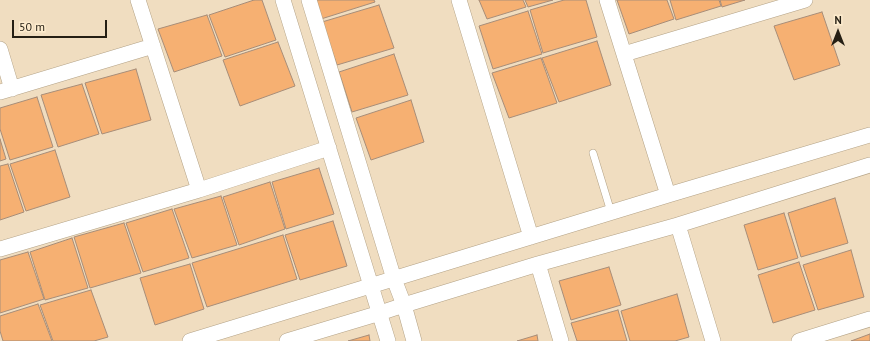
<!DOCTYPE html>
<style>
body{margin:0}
#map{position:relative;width:870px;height:341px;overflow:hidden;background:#f0ddc0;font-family:"PT Sans",sans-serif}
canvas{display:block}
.north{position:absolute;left:818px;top:12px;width:40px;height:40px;-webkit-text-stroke:3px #fdebcd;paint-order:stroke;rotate:0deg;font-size:11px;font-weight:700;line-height:16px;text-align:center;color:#251f14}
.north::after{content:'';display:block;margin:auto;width:14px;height:18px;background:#251f14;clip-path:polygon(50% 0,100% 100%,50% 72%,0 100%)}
.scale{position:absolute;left:12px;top:20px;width:95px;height:18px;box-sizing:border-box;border:2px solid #251f14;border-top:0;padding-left:5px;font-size:12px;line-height:14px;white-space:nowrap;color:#251f14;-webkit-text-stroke:3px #fdebcd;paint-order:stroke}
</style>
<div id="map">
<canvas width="870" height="341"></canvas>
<div class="north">N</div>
<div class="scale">50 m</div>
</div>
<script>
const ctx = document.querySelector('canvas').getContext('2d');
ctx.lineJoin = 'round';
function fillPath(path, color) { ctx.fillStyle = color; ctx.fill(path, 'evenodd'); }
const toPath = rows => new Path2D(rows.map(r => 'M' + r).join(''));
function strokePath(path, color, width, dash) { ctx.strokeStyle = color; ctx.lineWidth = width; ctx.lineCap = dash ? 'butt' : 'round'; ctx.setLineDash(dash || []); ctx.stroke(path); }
const building = toPath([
 [254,0,262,0,276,40,225,57,209,15,254,0],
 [315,0,374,0,375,2,321,19,315,0],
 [479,0,523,0,526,7,487,19,479,0],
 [525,0,553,0,528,7,525,0],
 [564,0,586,0,597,37,543,53,530,10,564,0],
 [617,0,667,0,674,19,629,34,617,0],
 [670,0,719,0,721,6,676,20,670,0],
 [720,0,745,0,722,7,720,0],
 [379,5,394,48,337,65,322,22,379,5],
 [528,11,542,54,493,69,479,26,528,11],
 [822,12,840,65,794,80,774,26,822,12],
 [207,15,222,56,174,72,158,29,207,15],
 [597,41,611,85,559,102,542,58,597,41],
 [278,42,295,86,240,106,223,60,278,42],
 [394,54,408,95,352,112,339,72,394,54],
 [541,58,557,103,509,118,492,73,541,58],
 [136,69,151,120,102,134,85,83,136,69],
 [82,84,99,134,58,147,41,95,82,84],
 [37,97,53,147,10,160,0,129,0,108,37,97],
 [411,100,424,142,371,160,356,118,411,100],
 [0,139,6,159,0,161,0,139],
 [55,150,70,197,26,211,10,164,55,150],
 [8,164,24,212,0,220,0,166,8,164],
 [319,168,334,214,286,229,272,182,319,168],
 [270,182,285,229,239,245,223,197,270,182],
 [221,196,237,245,192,258,174,209,221,196],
 [835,198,848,243,801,257,788,213,835,198],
 [172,209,189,258,143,272,126,223,172,209],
 [784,213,798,258,758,270,744,225,784,213],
 [333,221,347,266,300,280,285,235,333,221],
 [124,223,141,273,90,288,74,237,124,223],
 [283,235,297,279,207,307,192,263,283,235],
 [72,238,88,288,45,300,30,252,72,238],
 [851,250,864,297,818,310,803,265,851,250],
 [28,252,44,299,0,313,0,260,28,252],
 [799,262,815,310,773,323,758,275,799,262],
 [190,264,204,309,155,325,140,278,190,264],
 [609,267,621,305,571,320,559,281,609,267],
 [91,290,108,337,94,341,53,341,40,305,91,290],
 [677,294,689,337,675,341,630,341,621,311,677,294],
 [38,304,52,341,3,341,0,331,0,316,38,304],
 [618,310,627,341,577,341,571,323,618,310],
 [870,334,870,341,851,341,870,334],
 [369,335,370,341,348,341,369,335],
 [537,335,538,341,517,341,537,335]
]);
fillPath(building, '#f6b072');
strokePath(building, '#a78d78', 1);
const service = toPath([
 [593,153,611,212]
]);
const minor = toPath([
 [138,0,199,190],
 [283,0,388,341],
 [309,0,394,279,404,305,414,341],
 [459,0,531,237],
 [0,49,12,89],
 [624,54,805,0],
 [0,92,153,46],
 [668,195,870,135],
 [678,225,713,341],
 [0,249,199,190,329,148],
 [538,264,561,341],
 [190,341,668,195,607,0],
 [287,341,380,313,404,305,538,264,678,225,870,165],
 [799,341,870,319]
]);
strokePath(service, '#b3a286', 8);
strokePath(minor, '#b3a286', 16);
strokePath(service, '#fff', 7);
strokePath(minor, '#fff', 15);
</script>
